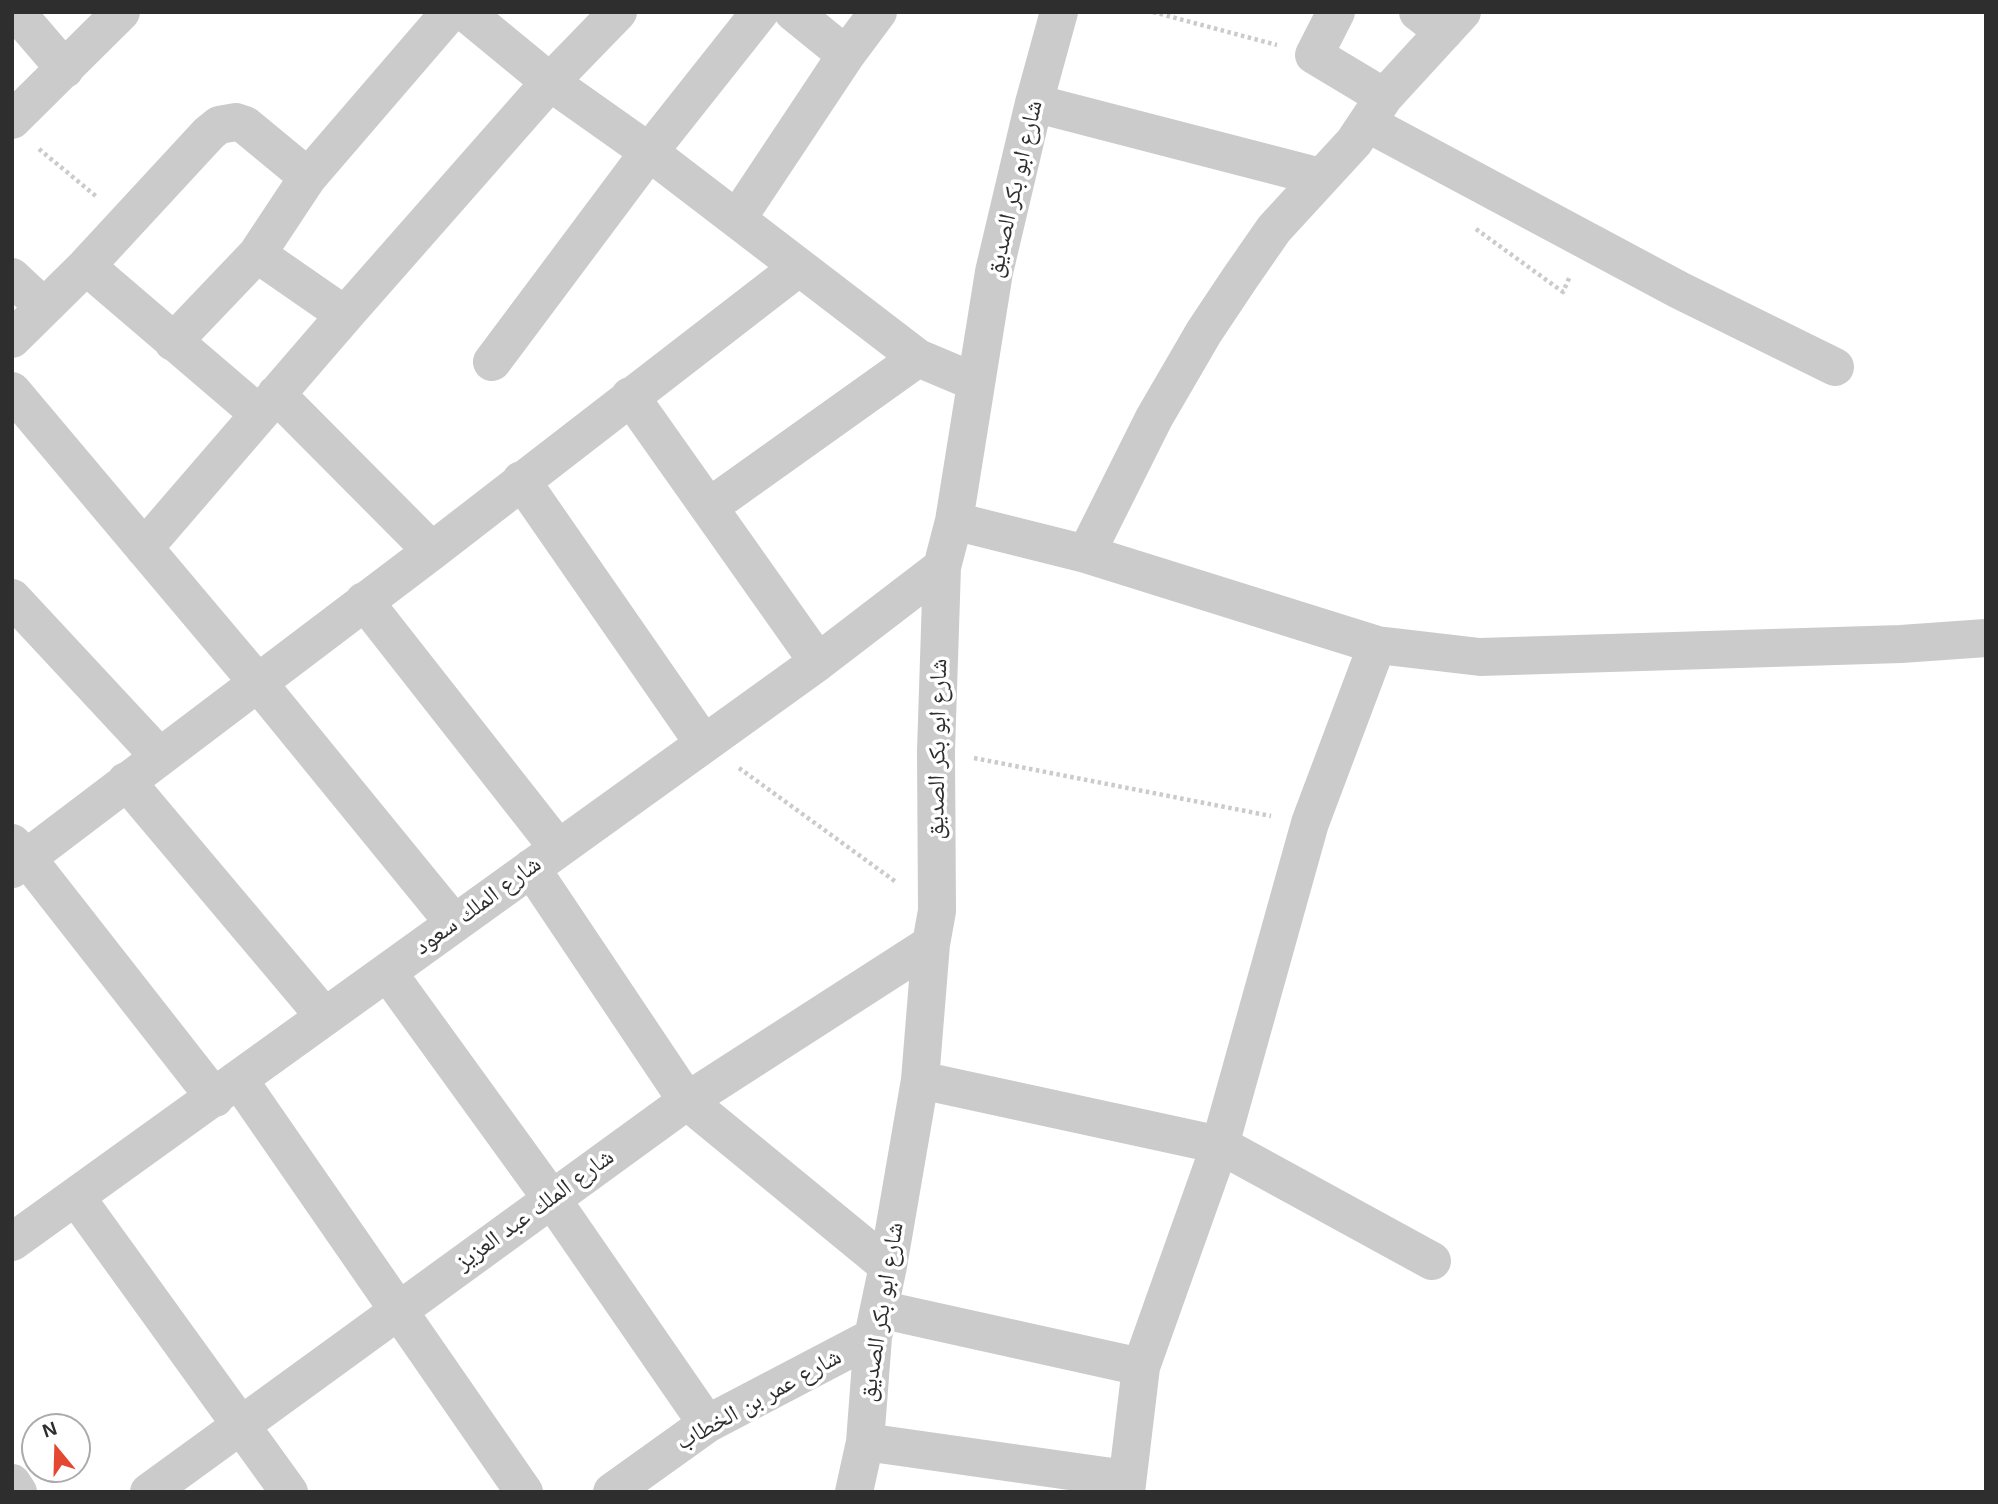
<!DOCTYPE html>
<meta charset="utf-8">
<style>
body{margin:0}
#map{position:relative;width:1998px;height:1504px;overflow:hidden;background:#fff;font-family:Arial,sans-serif}
canvas{display:block}
.frame{position:absolute;inset:0;border:14px solid #2e2e2e;pointer-events:none}
.north{position:absolute;left:21px;top:1413px;width:70px;height:70px;box-sizing:border-box;background:#fff;border:2px solid #ababab;border-radius:50%;rotate:341deg;font-size:19px;font-weight:700;line-height:28px;text-align:center;color:#2e2e2e}
.north::after{content:'';display:block;margin:auto;width:24px;height:32px;background:#e54831;clip-path:polygon(50% 0,100% 100%,50% 72%,0 100%)}
</style>
<div id="map">
<canvas width="1998" height="1504"></canvas>
<div class="frame"></div>
<div class="north">N</div>
</div>
<script>
const ctx = document.querySelector('canvas').getContext('2d');
ctx.lineJoin = 'round';
const toPath = rows => new Path2D(rows.map(r => 'M' + r).join(''));
function strokePath(path, color, width, dash) { ctx.strokeStyle = color; ctx.lineWidth = width; ctx.lineCap = dash ? 'butt' : 'round'; ctx.setLineDash(dash || []); ctx.stroke(path); }
function write(font, color, halo, rows, align = 'center') {
  ctx.font = font + ' Arial,"Noto Naskh Arabic",sans-serif'; ctx.lineWidth = 7; ctx.setLineDash([]); ctx.textBaseline = 'middle'; ctx.strokeStyle = halo; ctx.fillStyle = color; for (const [text, x, y, turn = 0] of rows) {
    ctx.save(); ctx.translate(x, y); ctx.rotate((+turn || 0) * Math.PI / 180); ctx.textAlign = isNaN(turn) ? turn : align; if (halo) ctx.strokeText(text, 0, 0); ctx.fillText(text, 0, 0); ctx.restore();
  }
}
strokePath(toPath([
 [1153,12,1277,45],
 [39,149,97,197],
 [1476,229,1563,292,1570,276],
 [974,758,1271,816],
 [739,768,896,882]
]), '#cbcbcb', 4.5, [3.5, 3.5]);
strokePath(toPath([
 [16,12,65,69],
 [465,12,550,82,649,152,918,358,975,382],
 [793,12,846,55],
 [1336,12,1314,55,1384,97],
 [1418,12,1444,32],
 [1034,103,1320,177],
 [12,120,121,12],
 [1367,123,1679,290,1835,367],
 [737,219,846,55,878,12],
 [257,254,345,315],
 [86,266,259,414],
 [12,277,44,307],
 [12,339,86,266,209,133,219,125,236,122,245,125,308,177],
 [173,342,257,254,308,177,450,12],
 [492,362,649,152,760,12],
 [12,391,258,683,454,923],
 [276,394,432,551],
 [630,396,818,662],
 [521,480,704,744],
 [709,507,918,358],
 [954,521,1086,554,1377,645,1480,657,1901,644,1986,638],
 [144,548,345,315,550,82,618,12],
 [1086,554,1154,418,1204,332,1240,278,1274,229,1354,142,1384,97,1462,12],
 [12,598,160,757],
 [364,601,558,848],
 [126,781,325,1017],
 [12,843,27,858,215,1098],
 [531,868,687,1101,888,1266],
 [12,869,432,551,798,268],
 [388,973,551,1198,707,1424],
 [239,1080,524,1492],
 [920,1080,1220,1145,1432,1261],
 [76,1197,289,1492],
 [12,1242,818,662,942,567],
 [879,1309,1141,1367],
 [865,1442,1126,1479],
 [12,1483,18,1492],
 [149,1492,687,1101,931,944],
 [612,1492,707,1424,873,1337],
 [854,1492,865,1442,873,1337,888,1266,920,1080,931,944,937,911,936,751,942,567,954,521,994,272,1034,103,1059,12],
 [1126,1492,1141,1367,1220,1145,1310,823,1377,645]
]), '#cbcbcb', 38);
write('24px', '#2e2e2e', '#fff', [
 ["شارع ابو بكر الصديق",1015,189,-77],
 ["شارع ابو بكر الصديق",938,749,-89],
 ["شارع الملك سعود",478,906,-36],
 ["شارع الملك عبد العزيز",535,1210,-36],
 ["شارع ابو بكر الصديق",882,1312,-81],
 ["شارع عمر بن الخطاب",759,1400,-29]
]);
</script>
